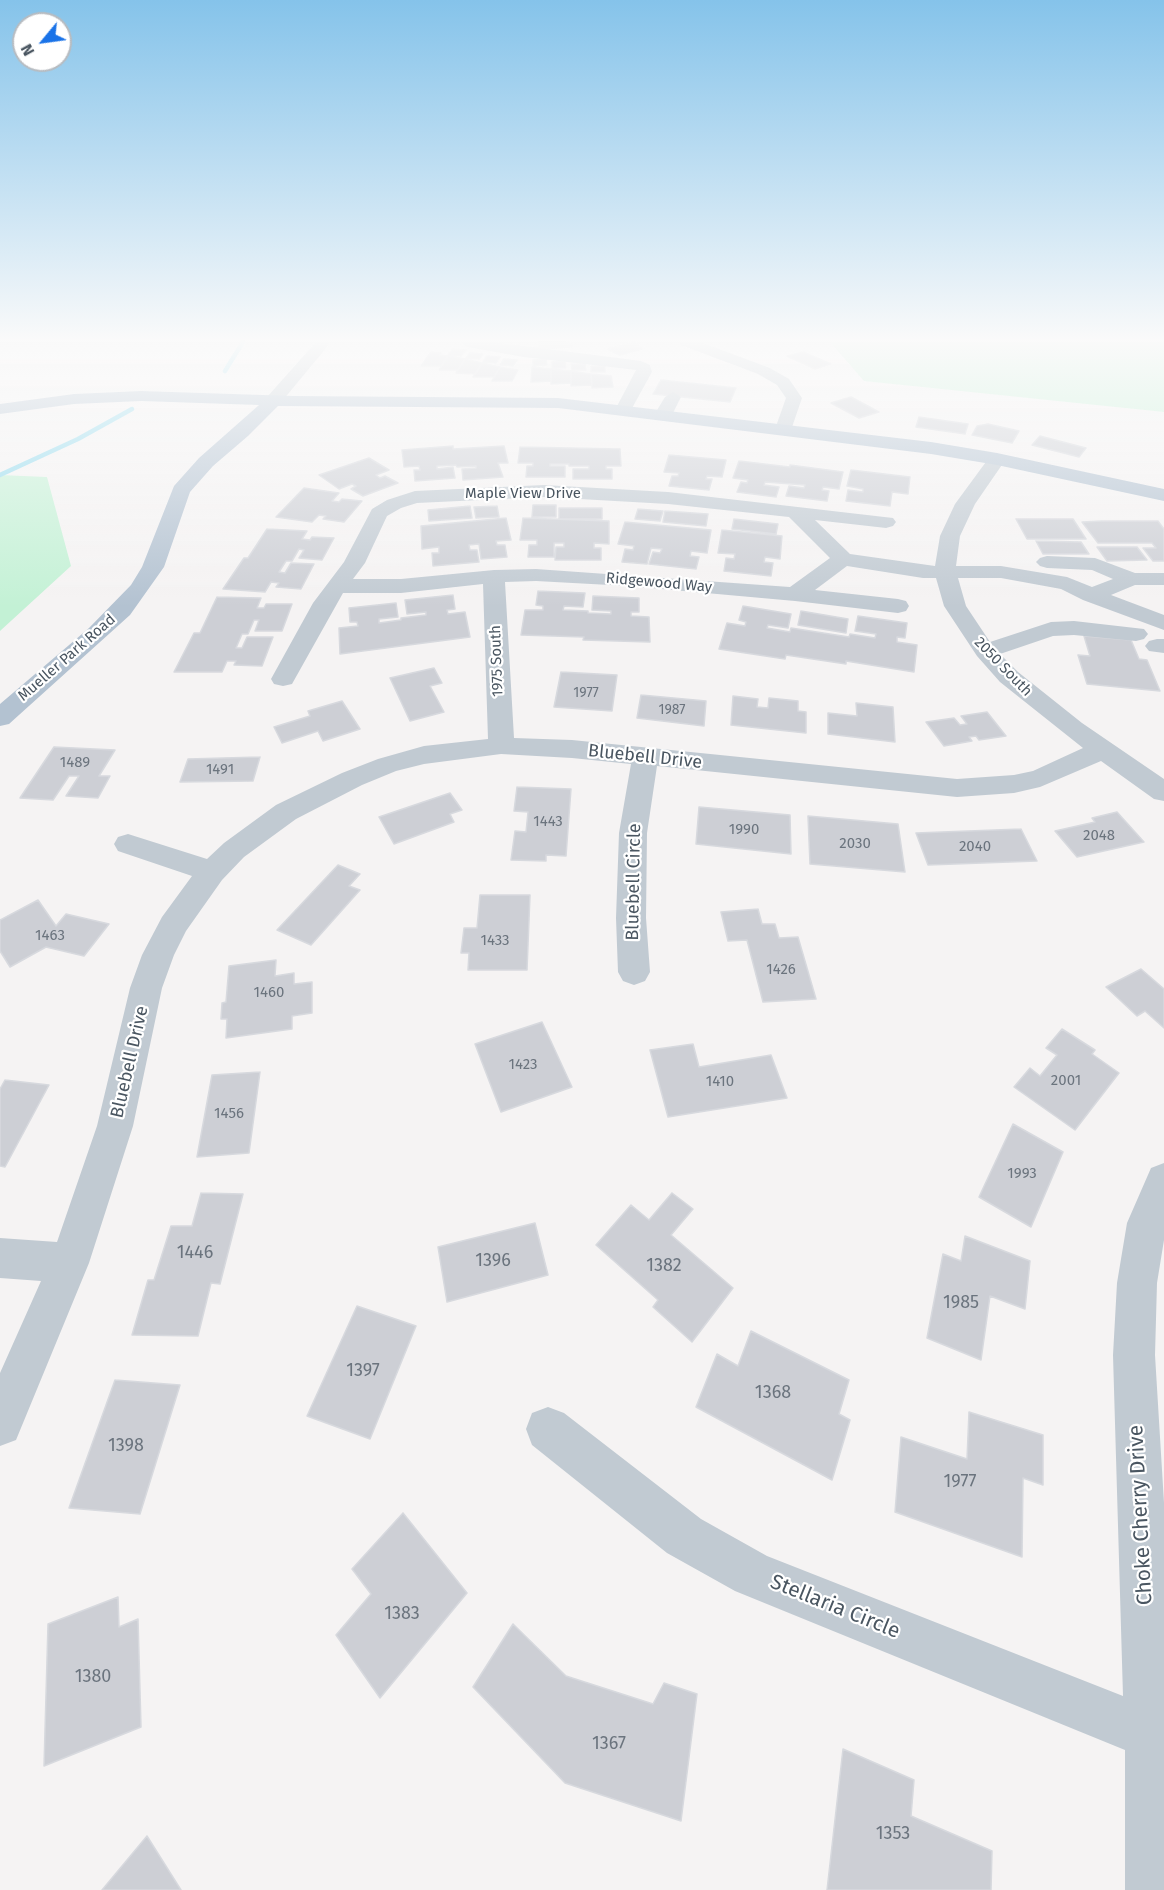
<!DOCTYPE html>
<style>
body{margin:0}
#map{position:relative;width:1164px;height:1890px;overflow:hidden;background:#f5f3f3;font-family:"Fira Sans",sans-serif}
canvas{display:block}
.north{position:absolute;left:12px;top:12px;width:60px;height:60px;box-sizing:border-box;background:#fff;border:2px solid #b7bbc0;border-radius:50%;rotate:241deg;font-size:16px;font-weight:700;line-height:24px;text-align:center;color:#4a5661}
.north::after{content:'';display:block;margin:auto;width:21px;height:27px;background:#1a73e8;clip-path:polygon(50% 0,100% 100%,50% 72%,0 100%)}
</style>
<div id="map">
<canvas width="1164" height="1890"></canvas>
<div class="north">N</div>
</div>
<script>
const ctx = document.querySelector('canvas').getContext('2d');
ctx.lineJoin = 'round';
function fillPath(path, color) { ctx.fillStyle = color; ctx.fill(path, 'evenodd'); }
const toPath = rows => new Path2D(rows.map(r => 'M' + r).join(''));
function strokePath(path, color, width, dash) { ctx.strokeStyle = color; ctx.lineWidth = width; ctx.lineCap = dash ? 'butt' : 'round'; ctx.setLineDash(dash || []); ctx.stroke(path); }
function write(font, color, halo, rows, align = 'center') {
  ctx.font = font + ' "Fira Sans",sans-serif'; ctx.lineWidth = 4.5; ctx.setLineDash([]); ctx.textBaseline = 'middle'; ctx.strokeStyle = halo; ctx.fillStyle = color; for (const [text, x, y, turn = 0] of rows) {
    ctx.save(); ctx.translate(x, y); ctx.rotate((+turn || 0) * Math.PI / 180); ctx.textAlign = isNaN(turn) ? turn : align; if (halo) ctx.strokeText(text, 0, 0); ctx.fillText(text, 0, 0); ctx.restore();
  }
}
fillPath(toPath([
 [830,342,1164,342,1164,412,864,381],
 [0,475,47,477,71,566,0,631]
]), '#c3f1d5');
strokePath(toPath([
 [225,371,243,342],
 [0,475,78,439,132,409]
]), '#90daee', 4.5);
const building = toPath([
 [539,342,566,342,572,344,573,347,538,349,539,342],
 [635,342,639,345,635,346,642,349,620,355,607,349,635,342],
 [453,349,466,350,461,356,448,355,453,349],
 [431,352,441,353,439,355,448,356,441,366,421,366,431,352],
 [803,352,831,364,815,369,787,356,803,352],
 [470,353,483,354,479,359,466,358,470,353],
 [448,356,465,359,458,370,439,370,448,356],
 [487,356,500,357,496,363,483,362,487,356],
 [465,359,482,363,476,374,456,373,465,359],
 [504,359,517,360,513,366,500,365,504,359],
 [546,359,547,365,533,366,533,360,546,359],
 [565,361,566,368,552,368,552,362,565,361],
 [482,363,500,367,494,377,473,377,482,363],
 [571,364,585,364,586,370,572,370,571,364],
 [591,366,605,366,605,372,591,372,591,366],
 [500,367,518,370,512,381,492,381,500,367],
 [532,367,551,369,551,381,531,382,532,367],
 [551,369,571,371,571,383,551,384,551,369],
 [571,371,591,374,592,385,571,386,571,371],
 [591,374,611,376,613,387,592,388,591,374],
 [661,380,736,388,730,402,653,394,661,380],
 [851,397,879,412,859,418,831,403,851,397],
 [919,417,968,424,965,434,916,427,919,417],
 [988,424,1019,431,1012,443,972,435,977,426,988,424],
 [1040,436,1086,448,1079,457,1032,445,1040,436],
 [453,446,453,449,504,446,508,463,498,463,503,477,463,480,462,469,476,468,476,466,457,467,456,465,437,466,437,469,453,467,455,478,415,481,414,470,420,470,419,466,404,467,402,450,453,446],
 [520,447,620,449,621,466,606,466,606,469,612,469,612,479,573,479,573,469,589,469,589,466,569,466,569,464,550,464,550,466,565,466,565,477,526,477,527,466,533,466,533,463,518,463,520,447],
 [669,455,726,460,722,477,707,476,706,479,712,479,709,490,669,486,672,476,678,476,679,473,664,472,669,455],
 [369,458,389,470,376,475,380,478,385,476,398,483,363,496,351,489,356,486,352,484,339,489,319,475,369,458],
 [739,461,790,467,790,465,843,472,839,489,823,487,822,490,829,491,827,501,786,496,789,486,804,488,805,485,765,482,764,485,779,487,776,497,737,492,741,482,747,483,748,480,733,478,739,461],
 [851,470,910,477,908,494,892,492,890,506,846,501,848,490,863,492,863,489,847,486,851,470],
 [304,488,339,493,332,501,339,502,342,499,362,501,344,522,323,519,326,516,319,515,312,522,276,517,304,488],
 [533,505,556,505,556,517,532,517,533,505],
 [470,506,472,518,429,521,428,510,470,506],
 [497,506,499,517,476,518,474,507,497,506],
 [559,508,602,508,602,519,559,519,559,508],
 [638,509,663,511,660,521,635,519,638,509],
 [665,511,708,514,706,526,663,522,665,511],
 [506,518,511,540,496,541,497,545,505,545,507,557,481,559,479,544,469,545,470,550,477,550,479,562,433,566,432,553,439,553,439,547,422,549,421,526,506,518],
 [523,518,609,521,609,544,594,543,594,548,601,548,601,560,555,560,556,547,564,547,564,543,554,543,554,557,528,557,529,545,537,545,537,540,520,540,523,518],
 [734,519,778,524,776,534,732,529,734,519],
 [1016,519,1073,519,1086,539,1027,539,1016,519],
 [1102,521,1158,521,1164,529,1164,561,1153,561,1143,548,1156,548,1152,543,1098,543,1082,522,1102,521],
 [625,522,711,530,707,553,691,551,690,556,699,557,696,569,649,564,653,552,660,553,662,549,651,548,647,564,622,562,625,549,633,550,634,546,618,544,625,522],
 [267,529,307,531,302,539,310,540,312,537,334,538,322,560,299,558,304,550,299,549,292,561,286,561,279,572,285,573,291,563,314,564,301,589,276,587,279,583,271,582,265,592,223,589,244,558,248,558,267,529],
 [722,530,782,536,780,559,765,557,764,562,773,563,771,576,724,571,726,558,734,559,735,554,718,553,722,530],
 [1036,541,1081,542,1089,554,1043,554,1036,541],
 [1097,547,1137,547,1147,560,1107,561,1097,547],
 [538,591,585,593,583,607,564,606,563,610,588,611,588,613,611,614,611,611,592,610,593,596,639,598,639,612,631,612,631,616,649,617,650,642,583,640,584,637,521,635,525,610,543,610,543,606,536,605,538,591],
 [453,595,455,609,447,610,448,614,465,612,470,637,340,654,339,628,358,626,357,622,350,622,349,608,396,603,398,617,379,619,379,623,401,620,401,618,426,615,426,612,407,614,405,600,453,595],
 [217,597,261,598,257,608,264,608,266,604,292,604,282,631,255,631,259,620,254,620,248,634,242,634,236,648,242,648,247,637,273,637,262,666,234,665,236,661,227,661,222,672,174,672,194,633,200,633,217,597],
 [743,606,791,614,788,628,768,625,767,628,790,632,791,628,849,637,850,634,875,638,876,634,855,631,858,616,907,623,905,638,897,637,897,642,917,645,914,672,846,661,846,664,786,655,785,659,719,649,727,623,745,626,746,622,739,620,743,606],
 [801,611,848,619,846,633,798,625,801,611],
 [1084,636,1131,640,1139,659,1147,660,1160,691,1087,684,1078,655,1090,656,1084,636],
 [434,668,442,683,430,686,444,712,410,721,390,678,434,668],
 [561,672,617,675,612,711,554,707,561,672],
 [641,695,706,701,704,726,637,718,641,695],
 [733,696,758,699,757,707,768,708,769,698,798,701,798,711,806,712,806,733,731,725,733,696],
 [342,701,360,729,323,741,318,731,282,743,274,727,310,716,308,711,342,701],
 [856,703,893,707,895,742,828,734,828,713,857,716,856,703],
 [987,712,1006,736,979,740,976,736,969,737,972,741,944,746,926,722,954,718,960,725,967,724,961,716,987,712],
 [54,747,115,750,99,776,110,776,98,798,66,796,79,776,69,776,53,800,20,798,54,747],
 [260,757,253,781,180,782,188,759,260,757],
 [517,787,571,789,566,856,546,855,546,861,511,860,515,831,526,832,528,812,514,811,517,787],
 [450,793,462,810,450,814,454,822,394,844,379,817,450,793],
 [699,807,790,815,791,854,696,844,699,807],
 [1117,812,1144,842,1077,857,1055,831,1095,822,1092,818,1117,812],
 [808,816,898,824,905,872,810,864,808,816],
 [1021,829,1037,861,928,865,916,833,1021,829],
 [338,865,360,874,349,886,360,890,311,945,277,930,338,865],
 [480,895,530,895,527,970,468,970,469,953,461,953,464,928,477,928,480,895],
 [38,900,56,926,66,914,109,924,84,956,46,947,10,967,0,951,0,920,38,900],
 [758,909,762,924,775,924,779,938,798,937,816,999,763,1002,747,940,728,941,721,912,758,909],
 [276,960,275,976,294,973,294,984,312,982,312,1013,292,1016,292,1029,226,1038,227,1019,221,1019,222,1003,226,1002,229,966,276,960],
 [1141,969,1164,989,1164,1028,1145,1011,1137,1016,1106,987,1141,969],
 [542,1022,572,1087,501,1112,475,1044,542,1022],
 [1062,1029,1095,1050,1092,1054,1119,1073,1075,1130,1014,1087,1030,1068,1040,1076,1057,1055,1046,1048,1062,1029],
 [693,1044,699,1067,771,1055,787,1098,668,1117,650,1050,693,1044],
 [260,1072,249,1153,197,1157,212,1075,260,1072],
 [5,1080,49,1085,5,1167,0,1166,0,1089,5,1080],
 [1013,1124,1063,1152,1031,1227,979,1197,1013,1124],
 [201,1193,243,1194,220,1284,211,1283,198,1336,132,1335,148,1280,154,1280,171,1226,192,1226,201,1193],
 [672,1193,693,1209,671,1235,733,1288,692,1342,653,1307,658,1300,596,1245,631,1205,649,1220,672,1193],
 [535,1223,548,1275,447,1302,438,1247,535,1223],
 [965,1236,1030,1261,1025,1309,990,1296,981,1360,927,1338,943,1254,961,1261,965,1236],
 [357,1306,416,1326,370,1439,307,1416,357,1306],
 [751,1331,849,1380,839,1414,850,1420,832,1480,696,1407,717,1354,738,1366,751,1331],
 [115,1380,180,1385,140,1514,69,1508,115,1380],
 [969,1412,1043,1435,1043,1485,1023,1478,1022,1557,895,1512,901,1437,967,1459,969,1412],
 [403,1513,467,1593,380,1698,336,1635,371,1594,352,1569,403,1513],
 [118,1597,119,1627,138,1619,141,1727,44,1766,48,1624,118,1597],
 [513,1624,566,1676,653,1704,664,1683,697,1694,681,1821,565,1783,473,1687,513,1624],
 [843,1749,914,1780,911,1816,992,1851,991,1890,827,1890,843,1749],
 [147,1836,181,1890,102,1890,147,1836]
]);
fillPath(building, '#cdcfd5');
strokePath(building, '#d7d9de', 1.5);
fillPath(toPath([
 [316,342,331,342,279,405,267,405,265,401,267,397,316,342],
 [460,342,493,342,641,361,650,365,652,372,631,410,623,415,615,410,636,370,524,357,467,347,460,342],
 [679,342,700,342,770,368,789,379,802,398,790,433,778,433,775,429,786,398,777,385,758,374,681,345,679,342],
 [673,392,681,397,672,415,669,419,663,420,657,419,654,415,665,397,673,392],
 [997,454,1003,455,1006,459,975,504,960,536,956,566,1001,566,1067,577,1092,587,1113,579,1092,570,1047,568,1040,566,1036,562,1040,558,1047,556,1095,558,1135,573,1164,573,1164,585,1135,585,1111,595,1164,615,1164,630,1083,600,1061,589,1001,578,958,578,966,606,990,642,1051,622,1074,621,1144,629,1148,634,1144,639,1136,641,1074,635,1053,636,1000,654,1018,672,1082,723,1164,779,1164,801,1154,799,1101,761,1040,787,1014,793,957,797,657,766,647,833,646,918,650,972,645,981,634,985,623,981,618,972,616,918,619,833,631,764,572,758,501,754,424,764,396,771,362,785,296,819,244,857,222,880,186,931,174,955,162,988,133,1126,89,1263,16,1440,0,1446,0,1373,41,1281,0,1278,0,1238,57,1242,97,1126,130,988,142,955,162,917,192,876,118,851,114,844,118,837,128,834,207,859,224,843,276,805,342,773,378,759,424,746,488,739,483,584,401,593,343,593,292,684,283,686,274,684,271,679,313,603,344,562,372,509,387,500,415,491,544,485,668,492,893,518,896,522,893,526,886,528,815,520,850,554,935,566,940,536,955,504,991,455,997,454],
 [544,497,668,504,789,517,830,558,790,587,536,569,494,570,401,579,353,579,365,563,387,516,401,508,417,503,544,497],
 [847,566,923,578,936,578,944,606,977,656,1000,682,1083,748,1033,771,1014,775,957,779,572,740,514,738,505,582,536,581,628,586,795,601,898,613,906,611,909,606,906,601,898,599,815,590,847,566],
 [1157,639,1164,639,1164,653,1149,651,1145,646,1149,641,1157,639],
 [1164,1163,1164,1240,1157,1283,1155,1355,1164,1503,1164,1890,1125,1890,1125,1750,735,1591,667,1553,532,1445,526,1429,532,1413,548,1407,564,1413,701,1519,767,1556,1123,1696,1113,1355,1117,1283,1127,1223,1151,1168,1164,1163]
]), '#c1cad2');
fillPath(toPath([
 [141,391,294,396,558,398,931,442,997,453,1164,489,1164,501,997,465,931,454,558,408,278,406,248,436,213,466,190,492,164,567,130,615,9,724,0,726,0,704,89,628,131,585,142,567,174,486,199,458,259,405,141,401,74,404,0,414,0,404,74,394,141,391]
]), '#b3c2d1');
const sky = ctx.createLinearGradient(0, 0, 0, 607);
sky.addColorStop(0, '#85c3ea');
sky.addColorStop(0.56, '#fafafa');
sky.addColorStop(1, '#fafafa00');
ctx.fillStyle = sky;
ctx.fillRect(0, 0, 1164, 607);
write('14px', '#6b747e', null, [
 ["1977",586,693],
 ["1987",672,710]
]);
write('15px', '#4a5661', '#fff', [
 ["Maple View Drive",523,494],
 ["Ridgewood Way",659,583,5],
 ["Mueller Park Road",67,658,-41],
 ["1975 South",497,661,-92],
 ["2050 South",1003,667,46]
]);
write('15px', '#6b747e', null, [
 ["1489",75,763],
 ["1491",220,770],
 ["1443",548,822],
 ["1990",744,830],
 ["2048",1099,836],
 ["2030",855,844],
 ["2040",975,847],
 ["1463",50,936],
 ["1433",495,941],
 ["1426",781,970],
 ["1460",269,993],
 ["1423",523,1065],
 ["2001",1066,1081],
 ["1410",720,1082],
 ["1456",229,1114],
 ["1993",1022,1174]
]);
write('18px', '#4a5661', '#fff', [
 ["Bluebell Drive",645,757,6],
 ["Bluebell Circle",634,882,-89],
 ["Bluebell Drive",130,1062,-77]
]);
write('18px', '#6b747e', null, [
 ["1446",195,1253],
 ["1396",493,1261],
 ["1382",664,1266],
 ["1985",961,1303],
 ["1397",363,1371],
 ["1368",773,1393],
 ["1398",126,1446],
 ["1977",960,1482],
 ["1383",402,1614],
 ["1380",93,1677],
 ["1367",609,1744],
 ["1353",893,1834]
]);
write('21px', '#4a5661', '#fff', [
 ["Choke Cherry Drive",1141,1515,-93],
 ["Stellaria Circle",835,1607,22]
]);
</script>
